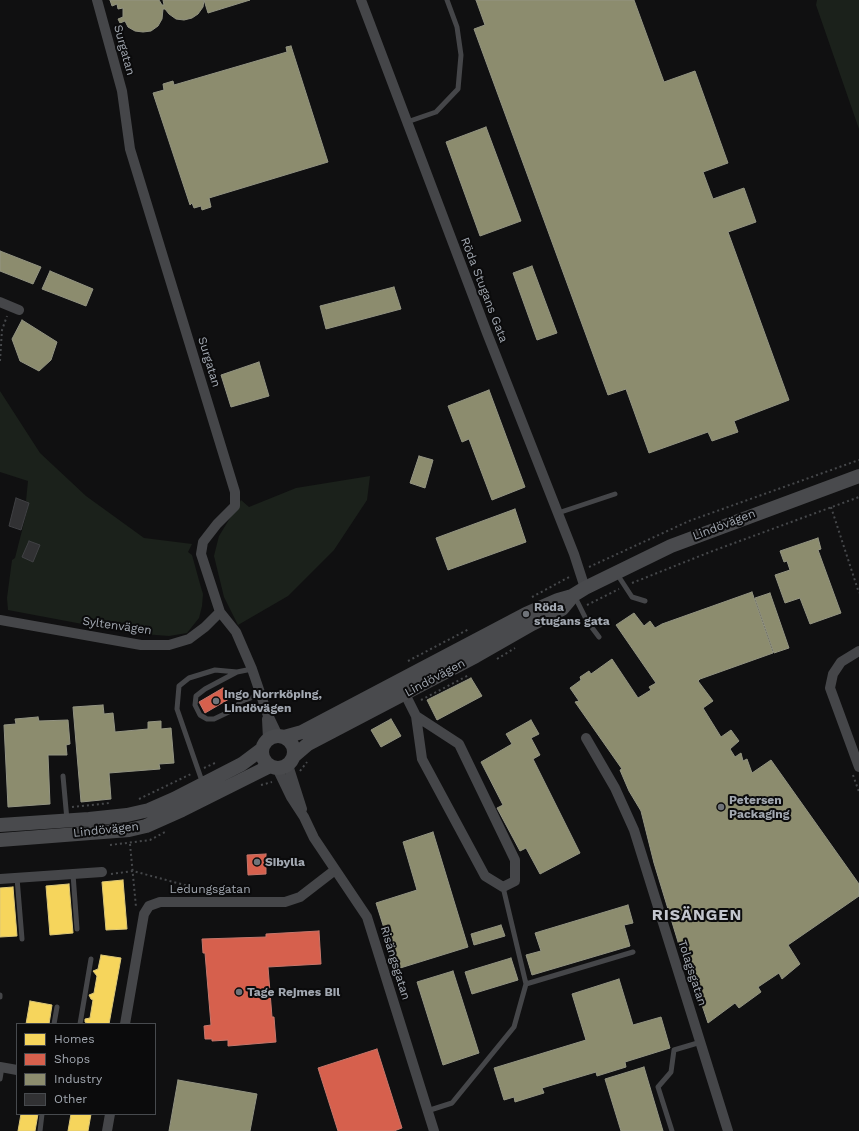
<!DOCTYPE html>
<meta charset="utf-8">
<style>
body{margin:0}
#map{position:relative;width:859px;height:1131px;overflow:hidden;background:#101011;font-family:"Work Sans",sans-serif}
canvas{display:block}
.legend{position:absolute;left:16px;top:1023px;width:140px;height:92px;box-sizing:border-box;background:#0b0b0c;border:1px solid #474a4e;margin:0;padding:5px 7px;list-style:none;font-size:12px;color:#a2a8b1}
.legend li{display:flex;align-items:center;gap:8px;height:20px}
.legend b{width:20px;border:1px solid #474a4e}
</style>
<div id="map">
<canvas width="859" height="1131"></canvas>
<ul class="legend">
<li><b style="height:11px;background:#f6d55c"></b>Homes</li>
<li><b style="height:11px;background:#d6604d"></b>Shops</li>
<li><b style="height:11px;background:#8c8c6e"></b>Industry</li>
<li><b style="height:11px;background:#313133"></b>Other</li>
</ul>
</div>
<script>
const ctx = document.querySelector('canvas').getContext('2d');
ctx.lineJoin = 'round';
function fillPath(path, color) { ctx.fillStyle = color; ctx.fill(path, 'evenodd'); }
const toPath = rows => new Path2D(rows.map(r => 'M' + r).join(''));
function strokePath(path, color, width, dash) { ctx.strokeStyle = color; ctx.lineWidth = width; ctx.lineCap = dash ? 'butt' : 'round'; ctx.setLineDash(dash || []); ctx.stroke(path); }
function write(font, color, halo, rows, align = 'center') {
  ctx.font = font + ' "Work Sans",sans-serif'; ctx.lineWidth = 4; ctx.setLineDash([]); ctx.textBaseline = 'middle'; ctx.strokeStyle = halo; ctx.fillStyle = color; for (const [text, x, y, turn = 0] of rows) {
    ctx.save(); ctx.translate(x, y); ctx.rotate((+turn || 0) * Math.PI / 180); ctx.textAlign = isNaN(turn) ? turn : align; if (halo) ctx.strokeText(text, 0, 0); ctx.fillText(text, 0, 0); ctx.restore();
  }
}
fillPath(toPath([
 [817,0,859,0,859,129,816,5],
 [0,391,40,453,86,496,144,538,192,544,188,552,192,555,200,584,203,594,202,606,199,618,187,633,169,636,130,633,8,610,7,598,12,560,15,558,29,503,26,501,28,481,0,472],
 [370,476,367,500,334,550,288,596,238,625,224,597,214,556,219,536,241,500,249,507,296,488]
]), '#1b211b');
const homes = toPath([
 [123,880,127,929,106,930,102,882,123,880],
 [69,884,73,933,50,935,46,886,69,884],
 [13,887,17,936,0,937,0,888,13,887],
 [101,955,121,958,109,1024,88,1024,85,1022,85,1019,90,1018,93,1000,91,999,89,995,94,993,97,976,93,971,98,969,101,955],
 [30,1001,52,1005,49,1024,26,1024,30,1001],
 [21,1114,38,1114,35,1131,18,1131,21,1114],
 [71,1114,91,1114,88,1131,68,1131,71,1114]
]);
fillPath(homes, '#f6d55c');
strokePath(homes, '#ddc876', 1);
const shops = toPath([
 [223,688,229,699,205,713,199,702,223,688],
 [266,854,266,874,248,875,247,855,266,854],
 [319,931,321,964,268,967,272,1017,274,1017,276,1042,228,1046,228,1040,212,1041,212,1039,205,1039,204,1026,211,1025,205,953,203,953,202,939,266,937,266,934,319,931],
 [377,1049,402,1128,394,1131,338,1131,318,1068,377,1049]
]);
fillPath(shops, '#d6604d');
strokePath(shops, '#c6766b', 1);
const industry = toPath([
 [110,0,159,0,162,5,164,5,163,0,204,0,203,7,198,14,192,18,184,20,176,19,169,14,165,9,163,9,162,19,158,26,151,31,143,32,135,31,128,27,125,21,120,23,118,19,123,17,123,8,118,9,117,4,112,6,110,0],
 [204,0,250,0,208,13,204,0],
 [476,0,634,0,664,82,695,71,728,163,703,172,713,199,744,188,756,222,728,232,789,400,734,421,738,432,712,441,708,432,649,453,626,389,608,395,474,29,485,25,476,0],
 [291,46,328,162,209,198,211,207,202,210,201,206,194,208,192,203,190,205,153,93,164,90,163,84,173,81,174,85,287,52,286,47,291,46],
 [486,127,521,221,480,236,446,142,486,127],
 [0,251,41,267,33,284,0,271,0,251],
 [532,266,557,333,537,340,513,273,532,266],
 [50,271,93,289,86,306,42,289,50,271],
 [394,287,401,309,326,329,320,306,394,287],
 [22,320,57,342,51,360,39,371,20,361,12,339,22,320],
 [259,362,269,396,231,407,221,375,259,362],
 [489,390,525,487,492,500,469,439,462,442,448,406,489,390],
 [419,456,433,460,425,488,410,483,419,456],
 [515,509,526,542,448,570,436,538,515,509],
 [818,538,821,549,818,550,841,613,810,624,800,598,785,603,775,575,790,570,787,561,784,562,780,551,818,538],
 [752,592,773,653,700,679,698,681,713,701,703,708,721,737,731,730,739,741,730,749,735,757,741,753,743,761,747,759,752,773,771,760,859,884,859,896,788,945,800,964,782,979,779,973,758,987,761,992,739,1008,735,1003,708,1023,697,990,693,991,654,863,641,811,629,791,620,770,622,769,575,702,579,701,570,688,581,680,580,677,589,671,591,674,612,659,638,698,651,690,649,687,656,683,616,625,634,613,644,626,650,621,655,628,662,624,752,592],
 [770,593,789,648,774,653,755,598,770,593],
 [471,678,482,696,437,720,427,700,471,678],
 [103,705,104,714,113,713,115,732,148,729,148,722,161,721,161,729,171,728,174,763,159,764,160,769,109,773,111,799,81,802,73,707,103,705],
 [38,717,39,721,68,720,70,744,66,745,67,755,48,755,50,804,8,807,4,725,16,724,15,719,38,717],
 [391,719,401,736,381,747,371,730,391,719],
 [531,720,539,734,531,738,540,755,533,759,580,853,540,874,526,848,520,851,497,808,503,805,481,762,512,744,506,734,531,720],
 [433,832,468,947,397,969,376,903,417,890,403,842,433,832],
 [628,905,633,923,624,925,630,946,532,975,526,955,541,951,535,933,628,905],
 [501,925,505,936,474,945,471,934,501,925],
 [511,958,518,980,472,994,465,972,511,958],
 [453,971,479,1053,443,1065,417,982,453,971],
 [619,979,633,1025,661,1017,670,1048,625,1062,626,1067,597,1076,596,1072,542,1088,544,1093,515,1102,514,1097,504,1100,494,1068,586,1040,572,994,619,979],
 [644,1067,663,1131,621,1131,605,1079,644,1067],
 [178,1080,257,1094,250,1131,169,1131,178,1080]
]);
fillPath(industry, '#8c8c6e');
strokePath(industry, '#939482', 1);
const building = toPath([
 [16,498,29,503,21,530,9,526,16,498],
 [29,541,40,545,33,562,22,557,29,541]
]);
fillPath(building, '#313133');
strokePath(building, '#404144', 1);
strokePath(toPath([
 [0,361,2,330,7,316],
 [831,507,859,593],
 [589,567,689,521,859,460],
 [632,583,710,552,859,497],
 [532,597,571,576],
 [587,605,619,589],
 [497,659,515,648],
 [408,661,469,629],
 [421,700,469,675],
 [204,768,217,762],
 [300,771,307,762],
 [853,775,859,792],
 [261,785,272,782],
 [139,799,191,774],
 [72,807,110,803],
 [130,844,136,907],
 [110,845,150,840,167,831],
 [111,874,133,871,192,887,223,887,223,892]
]), '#46484b', 2, [2, 3]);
strokePath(toPath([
 [407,122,436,112,458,89,461,55,457,27,447,0],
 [558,513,615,494],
 [617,574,632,597,645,601],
 [575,597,587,621,599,637],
 [252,669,237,672,205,689,196,696,195,705,200,715,207,719,214,719,235,709,240,702,261,694],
 [63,776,67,820],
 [203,784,177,709,179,686,189,678,215,670,237,672],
 [73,874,77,929],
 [17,878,22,939],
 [526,984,633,952],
 [0,997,0,995],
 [54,1024,57,1007],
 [80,1024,91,959],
 [0,1079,2,1067],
 [427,1111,452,1103,514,1027,526,984,503,887],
 [40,1131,42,1114],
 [672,1131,658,1087,671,1072,674,1050,701,1042]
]), '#454649', 5);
strokePath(toPath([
 [97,0,122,91,130,149,235,492,235,506,217,524,203,542,201,554,220,612,236,632,252,669,267,713,278,736],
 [361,0,487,333,574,554,585,588],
 [0,302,19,310],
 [0,620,141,645,169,645,189,639,205,627,220,612],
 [859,651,841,662,833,674,830,688,859,767],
 [402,688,416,716,459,744,515,860,515,881,503,887,485,876,422,759,416,716],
 [267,719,268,739],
 [586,738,615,788,634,830,728,1131],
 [288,765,302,809],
 [277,768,291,797,304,817,314,838,367,917,434,1131],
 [0,879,102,872],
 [125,1024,144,914,149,906,160,902,285,902,300,897,335,870],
 [0,1067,17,1070],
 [107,1131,110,1114]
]), '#454649', 10);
strokePath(toPath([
 '262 752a16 16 0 1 1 32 0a16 16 0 1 1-32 0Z',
 [284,737,302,732,526,614,558,600,572,596,585,588,671,546,859,476],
 [294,756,308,744,476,656,532,624,562,609,572,597],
 [0,825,89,819,127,815,149,810,174,799,242,764,262,749],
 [0,840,129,830,146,826,182,810,270,766]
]), '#494a4d', 14);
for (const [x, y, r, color] of [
 [526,614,4,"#6f7379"],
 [216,701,4,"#6f7379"],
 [721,807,4,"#6f7379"],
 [257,862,4,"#6f7379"],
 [239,992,4,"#6f7379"]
]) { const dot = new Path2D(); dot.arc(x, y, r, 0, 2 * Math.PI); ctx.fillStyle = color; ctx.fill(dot); strokePath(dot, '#0b0b0c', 1.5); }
write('12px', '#a2a8b1', '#0b0b0c', [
 ["Surgatan",124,50,75],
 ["Röda Stugans Gata",484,290,69],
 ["Surgatan",209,362,73],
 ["Lindövägen",724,525,-21],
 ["Syltenvägen",117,626,8],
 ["Lindövägen",435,678,-28],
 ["Lindövägen",106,830,-6],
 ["Ledungsgatan",210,889],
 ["Risängsgatan",395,963,73],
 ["Tolagsgatan",692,973,72]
]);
write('bold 12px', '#a2a8b1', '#0b0b0c', [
 ["Röda",534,607],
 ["stugans gata",534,621],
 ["Ingo Norrköping,",224,694],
 ["Lindövägen",224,708],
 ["Petersen",729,800],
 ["Packaging",729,814],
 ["Sibylla",265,862],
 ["Tage Rejmes Bil",247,992]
], 'left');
ctx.letterSpacing = '1px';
write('bold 16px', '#c3c6ce', '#0b0b0c', [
 ["RISÄNGEN",697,915]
]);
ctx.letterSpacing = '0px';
</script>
